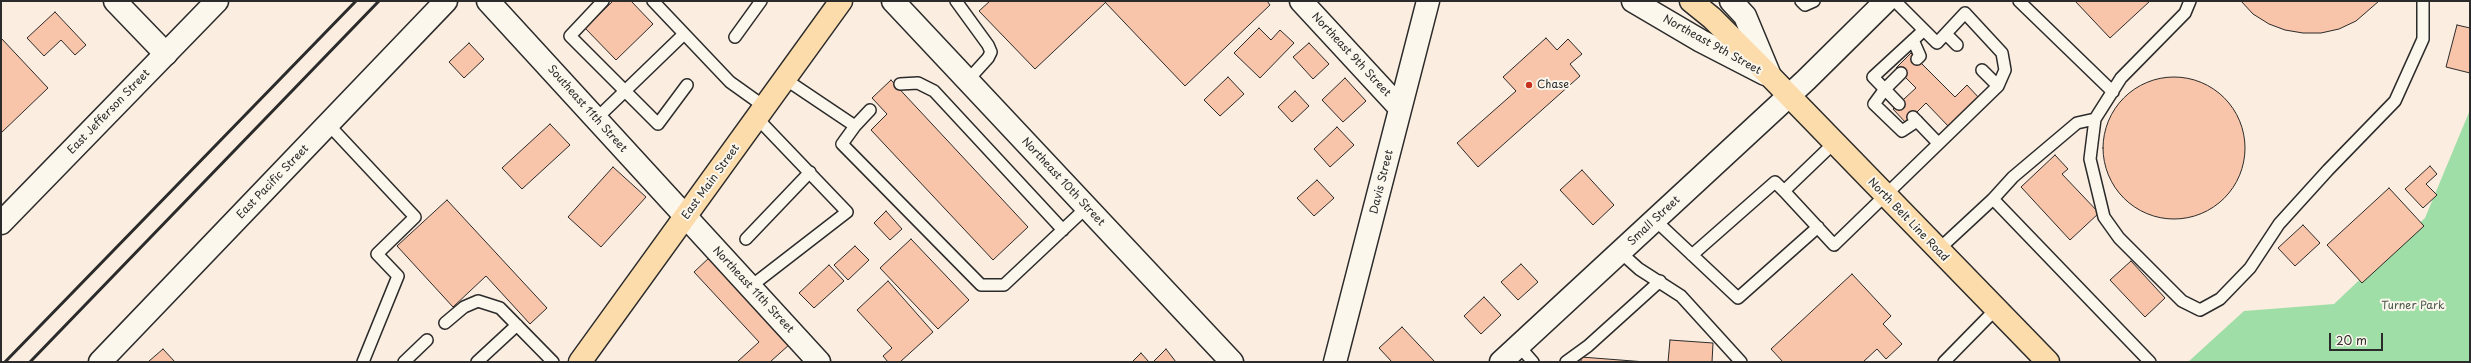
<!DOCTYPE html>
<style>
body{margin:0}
#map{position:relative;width:2471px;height:363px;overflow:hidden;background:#fbeddf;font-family:"Playpen Sans",sans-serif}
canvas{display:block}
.frame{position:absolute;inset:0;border:2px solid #2b2b2b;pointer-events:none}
.scale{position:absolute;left:2329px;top:333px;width:54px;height:18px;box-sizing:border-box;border:2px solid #2b2b2b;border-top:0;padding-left:5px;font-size:12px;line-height:14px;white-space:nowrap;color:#2b2b2b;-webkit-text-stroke:3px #fbf7ec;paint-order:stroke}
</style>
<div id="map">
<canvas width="2471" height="363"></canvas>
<div class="frame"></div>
<div class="scale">20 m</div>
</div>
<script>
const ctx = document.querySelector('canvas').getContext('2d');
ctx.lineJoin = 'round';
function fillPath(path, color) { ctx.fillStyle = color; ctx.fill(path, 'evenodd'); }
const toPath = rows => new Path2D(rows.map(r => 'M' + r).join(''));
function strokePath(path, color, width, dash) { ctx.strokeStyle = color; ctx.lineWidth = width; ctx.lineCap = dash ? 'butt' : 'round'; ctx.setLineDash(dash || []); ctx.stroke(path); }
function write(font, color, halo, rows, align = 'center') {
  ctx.font = font + ' "Playpen Sans",sans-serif'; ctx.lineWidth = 4; ctx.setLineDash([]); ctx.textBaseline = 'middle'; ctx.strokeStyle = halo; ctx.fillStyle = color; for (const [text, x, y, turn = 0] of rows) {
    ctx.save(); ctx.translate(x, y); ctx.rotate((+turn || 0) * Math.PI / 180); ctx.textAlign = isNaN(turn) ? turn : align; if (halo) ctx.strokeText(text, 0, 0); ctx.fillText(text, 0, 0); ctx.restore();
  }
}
fillPath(toPath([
 [2470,110,2470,362,2188,362,2244,311,2334,304,2425,218]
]), '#a0dea7');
const building = toPath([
 [613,1,631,1,653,24,616,60,585,28,613,1],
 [990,1,1104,1,1106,2,1035,69,979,11,990,1],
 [1104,1,1267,1,1270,5,1185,86,1104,1],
 [2075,1,2150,1,2110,38,2075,1],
 [2241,1,2379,1,2356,21,2339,29,2321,33,2303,33,2285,30,2269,24,2253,14,2241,1],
 [55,12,86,45,75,55,61,40,44,56,27,38,55,12],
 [2457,25,2470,28,2470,73,2446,67,2457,25],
 [1259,28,1271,40,1280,30,1294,43,1260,78,1234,53,1259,28],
 [1,38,48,88,1,133,1,38],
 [1546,38,1557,50,1568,39,1582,54,1570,64,1580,76,1478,167,1457,143,1516,91,1503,77,1546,38],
 [469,43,484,59,464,78,449,62,469,43],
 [1309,43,1329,64,1313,79,1293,57,1309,43],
 [1911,53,1955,97,1967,85,1980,99,1950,128,1926,103,1906,123,1893,109,1916,88,1896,68,1911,53],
 '2103 148a71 71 0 1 1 142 0a71 71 0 1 1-142 0Z',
 [1228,77,1244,94,1220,116,1204,100,1228,77],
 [1345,78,1366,101,1343,122,1322,100,1345,78],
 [891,80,1028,227,993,260,871,130,887,114,872,98,891,80],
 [1295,91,1309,106,1292,122,1278,107,1295,91],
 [550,124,570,145,522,189,502,168,550,124],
 [1337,127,1354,145,1330,167,1314,149,1337,127],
 [2055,155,2068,169,2062,174,2099,213,2070,240,2021,187,2055,155],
 [2430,166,2437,174,2426,184,2437,195,2423,208,2405,189,2430,166],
 [613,167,646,197,601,247,568,217,613,167],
 [1582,170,1614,205,1593,225,1560,190,1582,170],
 [1317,180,1334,198,1314,216,1297,198,1317,180],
 [2389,188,2424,226,2362,283,2327,245,2389,188],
 [447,200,547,308,530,324,486,276,453,307,397,246,447,200],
 [886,211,902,229,890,240,874,223,886,211],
 [2303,225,2320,243,2295,266,2278,248,2303,225],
 [911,239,969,300,938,329,880,268,911,239],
 [855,246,869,260,848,280,834,265,855,246],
 [710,257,790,344,770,362,737,362,759,342,694,272,710,257],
 [2131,261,2165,298,2145,317,2110,280,2131,261],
 [1521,264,1538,282,1518,300,1501,282,1521,264],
 [829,265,844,281,814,308,799,293,829,265],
 [1852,274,1891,316,1883,324,1902,344,1886,359,1877,349,1863,362,1783,362,1771,349,1852,274],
 [888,281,933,332,900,362,888,362,883,356,892,348,857,310,888,281],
 [1484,297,1501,315,1481,334,1464,316,1484,297],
 [1402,327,1435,362,1392,362,1379,348,1402,327],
 [1670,340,1713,343,1712,362,1668,362,1670,340],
 [163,349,175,362,148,362,163,349],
 [1166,349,1176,362,1153,362,1166,349],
 [1141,353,1149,362,1132,362,1141,353],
 [1581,357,1646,362,1581,362,1581,357]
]);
fillPath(building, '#f9c5aa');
strokePath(building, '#2b2b2b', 1);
const lane = toPath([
 [603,1,570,36,658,124,687,85],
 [653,1,730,82,765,107],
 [956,1,988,45,991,52,988,58,968,80],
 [1801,1,1805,5,1814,1],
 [2019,1,2113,92],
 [2190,1,2185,13,2121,78,2095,119,2090,159,2104,217,2119,238,2182,301,2200,310,2220,299,2250,268,2279,224,2328,170,2395,101,2423,39,2423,1],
 [1946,34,1957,45],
 [735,37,761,1],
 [1913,40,1920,56,1917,59],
 [1982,70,1998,86],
 [1901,73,1885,89,1874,104,1902,131,1917,121],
 [785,79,855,126,842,144,981,285,1004,285,1087,207],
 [900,84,918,83,934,91,1063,230],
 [1899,104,1873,77,1924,30],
 [1913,117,1938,143],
 [596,119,684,34],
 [328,124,415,217,377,254,398,276,363,362],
 [855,126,870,110],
 [1834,143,1784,191,1834,245,1998,86,2005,70,2002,53,1965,13,1937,43,1895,1],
 [1993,199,2013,177,2077,123,2095,119],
 [1655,220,1738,298,1818,227],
 [746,239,810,172],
 [1938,250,1993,199,2150,362],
 [1620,252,1639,269,1681,296,1741,362],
 [1692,255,1775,182,1784,191],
 [750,287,847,212,757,118],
 [445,323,464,307,478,301,500,308,553,362],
 [1519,346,1533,362],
 [404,362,427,340],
 [477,362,517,325],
 [1566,362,1588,346,1660,281],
 [1944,362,1996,309]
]);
const street = toPath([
 [115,1,166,54],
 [488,1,819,362],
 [893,1,1232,362],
 [1301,1,1400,108],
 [100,362,446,1],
 [1335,362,1428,1]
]);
const secondary = toPath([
 [1633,1,1701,41,1765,74],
 [1731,1,1745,16,1770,76],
 [1,223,217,1],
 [1501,362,1806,80,1886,1]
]);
const primary = toPath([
 [1691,1,1712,18,1770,76,2048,362],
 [580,362,841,1]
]);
strokePath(lane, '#2b2b2b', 14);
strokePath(street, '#2b2b2b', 25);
strokePath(secondary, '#2b2b2b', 25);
strokePath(primary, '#2b2b2b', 25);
strokePath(lane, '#fbf7ec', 11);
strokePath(street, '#fbf7ec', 22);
strokePath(secondary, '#fbf7ec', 22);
strokePath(primary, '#fddcac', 22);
strokePath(toPath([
 [5,362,356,1],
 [30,362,379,1]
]), '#2b2b2b', 3);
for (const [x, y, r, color] of [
 [1529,85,4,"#c8321e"]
]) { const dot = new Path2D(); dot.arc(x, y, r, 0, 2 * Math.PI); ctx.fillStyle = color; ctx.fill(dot); strokePath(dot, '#fbf7ec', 1.5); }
write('11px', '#2b2b2b', '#fbf7ec', [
 ["Northeast 9th Street",1712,45,29],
 ["Northeast 9th Street",1351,55,47],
 ["Southeast 11th Street",587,109,48],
 ["East Jefferson Street",109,112,-46],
 ["East Pacific Street",273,182,-46],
 ["East Main Street",711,182,-54],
 ["Northeast 10th Street",1063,182,47],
 ["Davis Street",1382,182,-76],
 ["North Belt Line Road",1908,220,46],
 ["Small Street",1654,221,-43],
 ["Northeast 11th Street",753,290,47]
]);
write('11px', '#2b2b2b', '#fbf7ec', [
 ["Chase",1537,85]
], 'left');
write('11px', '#48584a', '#fbf7ec', [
 ["Turner Park",2413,306]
]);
</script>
